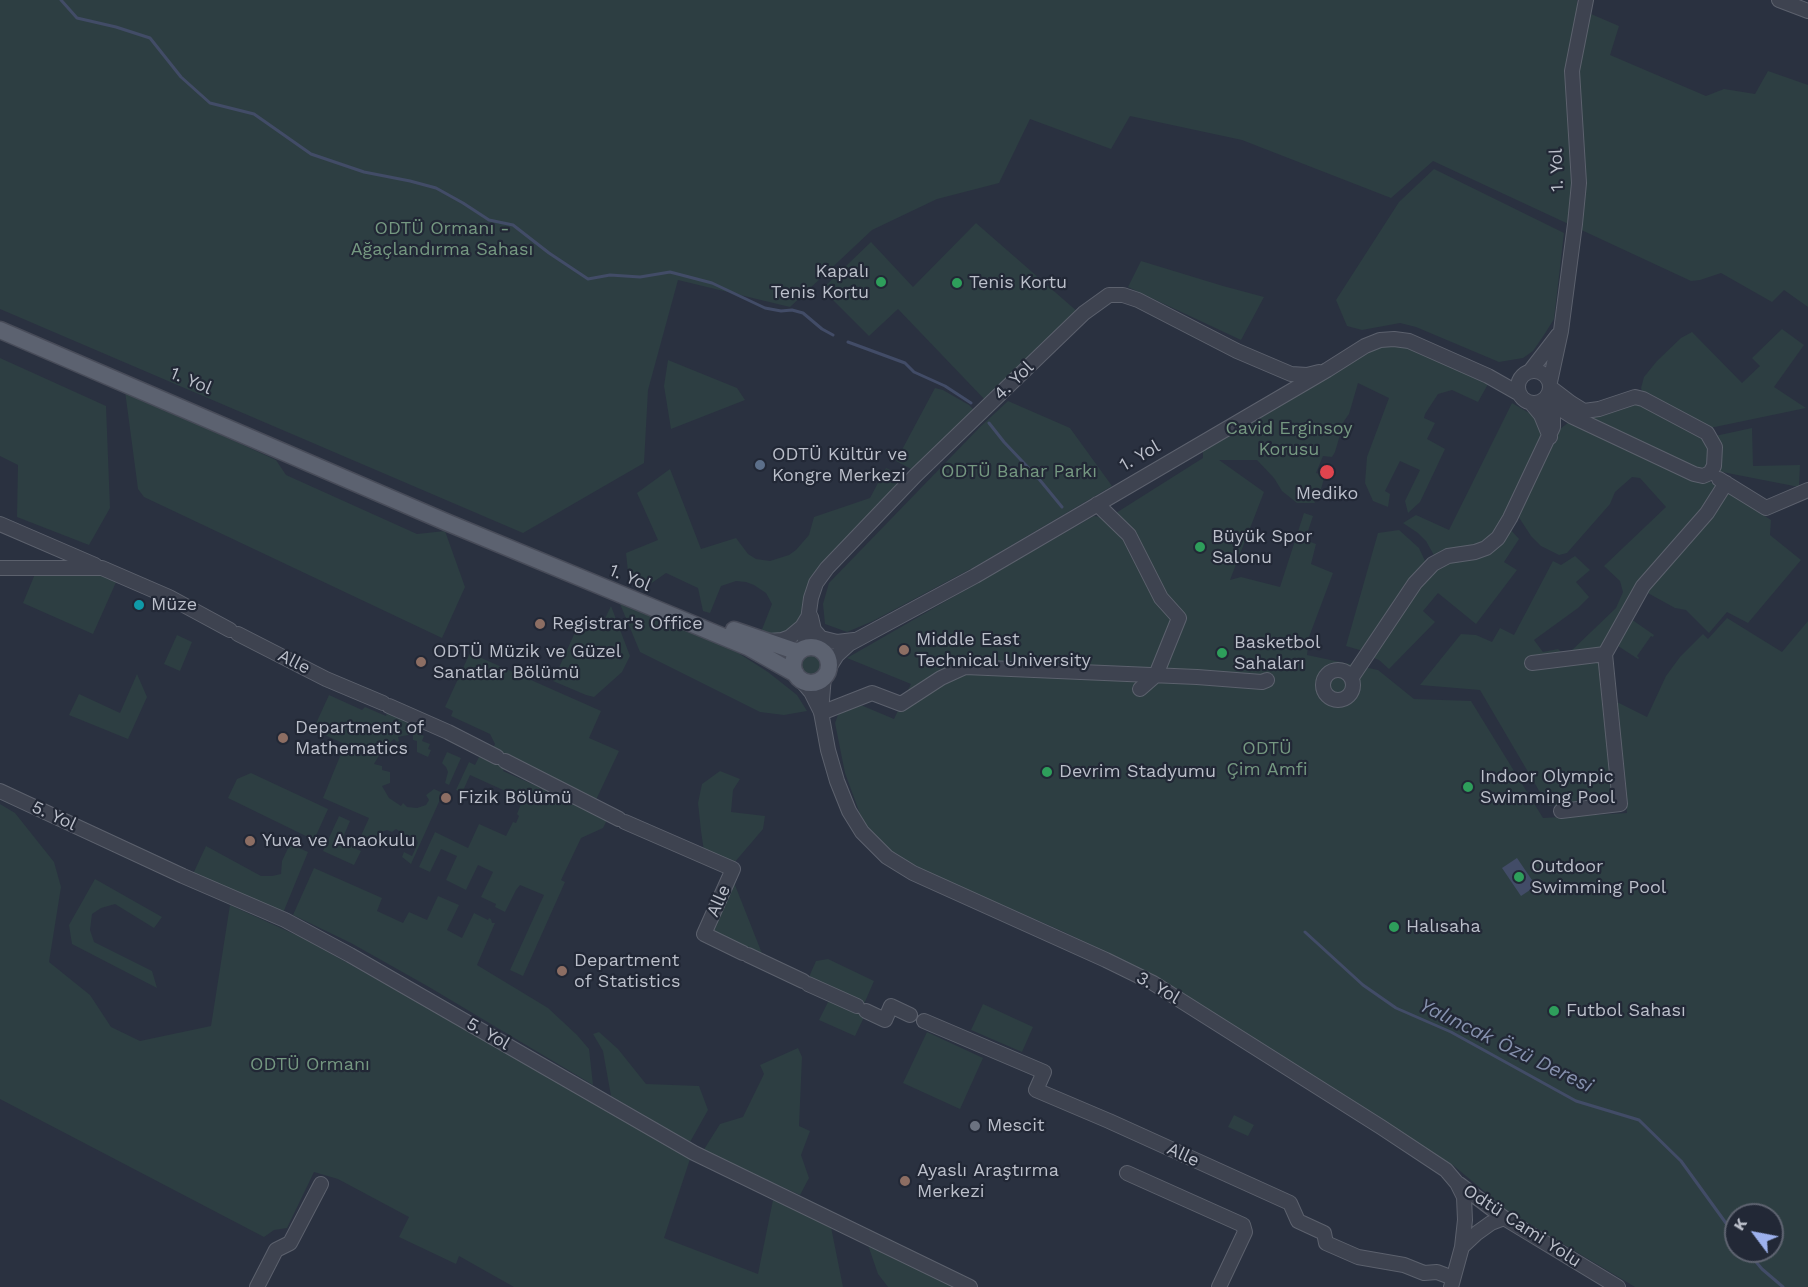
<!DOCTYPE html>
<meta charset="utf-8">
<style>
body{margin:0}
#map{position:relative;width:1808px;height:1287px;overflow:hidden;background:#2a3140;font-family:"Work Sans",sans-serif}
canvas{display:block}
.north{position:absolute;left:1724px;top:1203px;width:60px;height:60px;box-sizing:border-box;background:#222836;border:2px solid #5f6471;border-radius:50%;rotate:302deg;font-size:16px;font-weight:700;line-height:24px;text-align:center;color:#bbbfca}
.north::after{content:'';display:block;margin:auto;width:21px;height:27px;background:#9db1ed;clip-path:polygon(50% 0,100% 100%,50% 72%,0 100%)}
</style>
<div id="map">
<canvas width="1808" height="1287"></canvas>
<div class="north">K</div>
</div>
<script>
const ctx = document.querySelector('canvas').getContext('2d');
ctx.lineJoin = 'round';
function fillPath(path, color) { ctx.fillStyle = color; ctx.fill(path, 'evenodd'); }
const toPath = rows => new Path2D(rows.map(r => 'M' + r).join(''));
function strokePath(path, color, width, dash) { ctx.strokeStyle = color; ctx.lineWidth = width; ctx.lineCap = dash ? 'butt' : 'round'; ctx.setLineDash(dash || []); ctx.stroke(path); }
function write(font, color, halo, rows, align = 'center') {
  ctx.font = font + ' "Work Sans",sans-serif'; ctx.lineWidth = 4.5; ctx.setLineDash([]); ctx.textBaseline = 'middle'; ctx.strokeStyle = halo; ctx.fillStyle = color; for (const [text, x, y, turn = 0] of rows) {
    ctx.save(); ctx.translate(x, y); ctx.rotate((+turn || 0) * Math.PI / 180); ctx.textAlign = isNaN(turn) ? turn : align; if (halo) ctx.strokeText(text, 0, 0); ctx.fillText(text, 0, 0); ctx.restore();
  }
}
fillPath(toPath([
 [0,0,1577,0,1577,8,1619,26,1610,55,1706,96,1724,89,1755,94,1768,71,1808,85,1808,307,1784,290,1772,302,1721,273,1700,280,1691,281,1433,161,1391,198,1242,140,1130,116,1111,149,1030,119,999,183,937,199,872,230,790,307,678,280,648,390,644,463,523,533,0,309],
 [1434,169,1564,233,1554,319,1544,335,1533,351,1523,358,1499,362,1416,327,1400,323,1362,330,1347,326,1336,300,1399,202],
 [976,223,1079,313,987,402,898,309,869,336,822,289,871,242,913,287],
 [1141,261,1223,286,1264,297,1241,340,1128,287],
 [1782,329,1804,345,1774,387,1806,408,1710,428,1643,394,1641,388,1644,377,1657,361,1681,338,1692,332,1742,383,1760,366,1752,358],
 [1385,342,1399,344,1488,384,1478,402,1452,390,1438,394,1425,414,1424,418,1435,423,1427,439,1445,449,1420,502,1408,513,1405,501,1420,470,1400,461,1385,491,1390,494,1388,507,1373,501,1365,483,1367,457,1389,398,1358,383,1349,414,1344,421,1335,452,1332,457,1323,456,1316,473,1325,475,1321,489,1311,493,1315,503,1297,503,1282,491,1274,478,1257,460,1219,460,1264,492,1230,580,1241,577,1280,587,1304,513,1313,516,1305,540,1316,544,1311,564,1333,573,1309,637,1307,655,1378,670,1414,699,1471,701,1543,818,1627,813,1617,702,1647,717,1666,676,1680,657,1703,634,1708,639,1727,618,1782,652,1808,621,1808,1287,1635,1287,1508,1211,1454,1166,1150,973,1062,931,926,872,890,851,871,834,863,822,845,773,835,723,839,712,848,705,863,706,894,719,911,684,847,658,1094,516,1108,518,1203,458,1203,447],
 [1736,1215,1772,1215,1772,1251,1736,1251],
 [0,358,106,406,110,508,89,545,17,517,18,465,0,456],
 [668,360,737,388,745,400,671,429,664,386],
 [935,388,943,390,969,405,976,412,915,471,896,461],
 [125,391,276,460,286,475,417,534,445,531,465,587,442,638,144,497,138,489],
 [1548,395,1584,411,1635,397,1707,433,1714,466,1694,474],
 [1008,401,1070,428,1112,486,978,565,873,621,847,632,825,624,823,604,829,583,980,427],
 [1512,403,1531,414,1538,422,1544,438,1503,523,1485,543,1435,557,1426,541,1418,533,1403,523,1416,515,1449,530],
 [1569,422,1693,481,1710,482,1718,486,1705,506,1601,649,1568,654,1616,608,1623,592,1620,581,1604,566,1666,507,1640,478,1632,477,1615,492,1610,504,1567,553,1559,555,1541,546,1531,536,1518,516,1560,429],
 [1752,428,1753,466,1800,465,1799,487,1717,471,1722,450,1720,441,1715,436],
 [886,468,907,478,822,566,802,620,787,633,775,636,761,632,772,604,766,593,754,585,746,582,736,581,721,586,710,613,703,611,698,588,666,573,646,587,629,581,626,553,658,540,637,493,670,469,701,549,736,538,748,554,756,559,770,561,789,555,796,550,809,535,814,517,870,498],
 [1728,492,1771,520,1770,535,1801,560,1748,623,1727,612,1709,633,1686,610,1675,608,1646,592,1715,514],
 [1510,529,1519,539,1504,562,1517,570,1476,624,1438,593,1423,611,1435,622,1389,669,1379,660,1371,657,1429,573],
 [1399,530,1419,548,1426,563,1363,651,1346,646,1378,533],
 [1575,556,1590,570,1576,582,1589,597,1578,608,1534,640,1543,652,1558,649,1573,663,1600,659,1615,799,1548,806,1480,690,1420,685,1461,634,1476,635,1492,642,1500,628,1514,635,1553,561,1561,565],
 [99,573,117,580,93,634,23,603,35,574],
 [618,599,732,649,768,672,797,695,807,711,784,715,760,712,640,652],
 [611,606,630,656,622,672,594,697,586,695,553,681,581,619,601,627],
 [1631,619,1654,635,1653,637,1651,636,1637,656,1639,658,1638,659,1615,644],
 [177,635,192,642,180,671,164,664],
 [470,653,601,711,589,738,619,751,595,802,492,750,495,744,490,734,451,716,453,711,445,707],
 '800 665a11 11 0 1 1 22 0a11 11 0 1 1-22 0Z',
 [137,674,147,697,128,739,69,715,79,694,120,713],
 [329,695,362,710,365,707,386,716,387,713,420,728,418,733,424,736,422,741,430,744,428,749,431,750,428,757,417,752,417,741,413,740,413,734,398,737,399,741,397,742,394,739,383,749,386,752,385,754,381,752,374,764,382,766,382,770,390,772,390,783,382,786,389,798,401,806,403,803,407,807,417,808,426,805,429,800,426,795,434,789,443,793,411,864,402,857,404,852,412,856,418,843,417,840,409,836,405,837,404,834,396,829,392,832,387,830,381,832,379,836,365,840,360,838,369,818,323,798,345,744,313,730],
 [447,752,461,758,449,785,445,783,448,772,446,767,442,763],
 [480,755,505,767,503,771,608,818,603,828,581,838,561,880,565,882,523,976,510,970,544,895,520,885,516,890,505,912,495,907,496,904,481,897,493,872,478,865,466,890,446,880,457,856,441,849,430,872,419,867,435,832,468,848,479,824,506,836,513,822,516,823,519,816,517,814,523,799,470,775,462,793,456,790,469,762,475,765],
 [720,771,740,779,733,790,731,812,765,816,763,829,734,863,704,851,701,831,698,803,702,784],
 [251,773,328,809,314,840,228,798,237,779],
 [0,804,15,813,54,862,61,887,49,962,90,995,111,1027,140,1041,211,1026,230,905,305,939,691,1156,664,1238,758,1274,773,1200,831,1227,843,1287,514,1287,459,1256,456,1264,399,1237,409,1217,338,1179,314,1172,287,1228,274,1230,264,1237,0,1099],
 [339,816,350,821,341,842,361,851,354,865,323,851],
 [290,844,308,852,283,913,193,874,206,846,261,876,272,876,281,874,282,861],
 [314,868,382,898,377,911,403,923,409,912,427,920,438,896,459,905,447,930,462,938,474,913,488,920,489,918,491,919,492,923,495,923,477,965,548,1008,577,1035,589,1049,593,1085,429,987,351,943,293,915],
 [95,879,162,917,154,928,115,904,101,908,92,914,90,930,94,942,152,971,157,988,72,944,69,925],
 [733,880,763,956,710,932],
 [828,959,874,981,864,1004,808,979,816,961],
 [830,998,865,1015,855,1036,819,1020],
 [983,1004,1033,1027,1022,1052,971,1030],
 [599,1032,618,1049,646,1084,699,1086,708,1110,690,1142,611,1096,603,1051,593,1034],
 [927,1032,983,1058,960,1109,903,1083],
 [798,1048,802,1057,799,1126,810,1131,801,1155,809,1178,800,1195,703,1151,720,1124,743,1117,764,1074,760,1065],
 [1234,1115,1254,1125,1248,1136,1228,1127],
 [868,1245,958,1287,888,1287,878,1274]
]), '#2d3e42');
fillPath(toPath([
 [1517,858,1536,886,1521,896,1502,868]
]), '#424c67');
strokePath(toPath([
 [61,0,77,18,116,27,150,38,181,77,210,103,254,114,311,154,364,172,410,181,436,188,463,203,489,220,513,225,549,253,588,279,610,275,640,277,670,272,712,283,765,308,781,311,792,310,803,313,822,329,833,335],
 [848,342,905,363,914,372,945,386,971,403],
 [989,423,1004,442,1039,479,1062,507],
 [1305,932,1363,985,1396,1008,1451,1032,1576,1101,1639,1120,1681,1161,1736,1237],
 [1747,1251,1762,1269,1783,1287]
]), '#424c67', 3);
const minor = toPath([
 [1779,0,1808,11],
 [1531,370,1558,335],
 '1518 387a16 16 0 1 1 32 0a16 16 0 1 1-32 0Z',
 [1550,382,1561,331,1575,224,1579,183,1572,71,1586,0],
 [1545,399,1573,417,1694,474,1703,476,1710,473,1714,466,1715,447,1707,433,1643,399,1635,397,1599,409,1584,411,1571,403,1550,387],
 [1531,403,1541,415,1550,437],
 [1719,479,1766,508,1808,490],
 [1097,504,1129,535,1161,598,1179,618,1156,675,1140,689],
 [0,524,95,565],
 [0,568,102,568,169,597,230,630],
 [811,617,814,630,821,638,837,642,854,640],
 [238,634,326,679,383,703],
 [768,641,782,640,790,637,802,627,808,617],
 [804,648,811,598,816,583,827,568,916,475,1084,313,1109,295,1123,295,1138,300,1237,351,1291,374,1307,375,1319,372],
 [1532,663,1605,654],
 '1323 685a15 15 0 1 1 30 0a15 15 0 1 1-30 0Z',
 [827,671,837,655,849,644,975,576,1327,370,1365,346,1380,340,1394,339,1409,341,1488,376,1518,393],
 [824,676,821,712,828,750,837,781,849,811,862,832,887,857,913,873,1106,960,1153,983,1381,1127,1446,1170,1457,1183,1464,1197,1465,1220,1462,1247,1451,1287],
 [1352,677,1415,583,1433,564,1448,556,1475,552,1486,548,1498,538,1510,518,1553,427,1553,412,1544,402],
 [800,679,811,692,820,710],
 [389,706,448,732,497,757],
 [821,713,872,693,901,704,941,678,965,667,1197,677,1262,682,1267,680],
 [505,761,619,819],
 [0,791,183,876,285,920,350,955,694,1153,970,1287],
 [1561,811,1620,804,1605,654,1643,586,1707,513,1726,483],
 [625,822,733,869,704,934,743,953],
 [748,955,803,981],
 [808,984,857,1006],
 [866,1011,885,1020,891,1006,910,1015],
 [924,1021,1044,1072,1036,1090,1109,1121,1290,1203,1298,1221,1324,1233,1326,1243,1358,1257,1404,1265,1424,1273,1437,1272,1453,1278],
 [1127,1173,1243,1225,1245,1232,1219,1287],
 [1459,1184,1504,1218,1618,1287],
 [1462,1247,1477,1233,1491,1223,1504,1218],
 [257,1287,276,1250,290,1243,321,1184]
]);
const major = toPath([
 [0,330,446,522,748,647,796,674],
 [734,630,798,652],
 '793 665a18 18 0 1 1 36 0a18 18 0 1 1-36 0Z'
]);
strokePath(minor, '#5c616d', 16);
strokePath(major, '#484c59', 19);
strokePath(minor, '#3e4350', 14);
strokePath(major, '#5c6270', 16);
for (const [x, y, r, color] of [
 [881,282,6,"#2e9e5b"],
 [957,283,6,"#2e9e5b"],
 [760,465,6,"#5c6f8a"],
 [1327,472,8,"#e0444e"],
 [1200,547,6,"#2e9e5b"],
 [139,605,6,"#0f9aa8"],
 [540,624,6,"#8d6e63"],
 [904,650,6,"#8d6e63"],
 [1222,653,6,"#2e9e5b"],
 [421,662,6,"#8d6e63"],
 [283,738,6,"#8d6e63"],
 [1047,772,6,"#2e9e5b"],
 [1468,787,6,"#2e9e5b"],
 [446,798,6,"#8d6e63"],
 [250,841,6,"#8d6e63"],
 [1519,877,6,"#2e9e5b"],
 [1394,927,6,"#2e9e5b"],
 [562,971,6,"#8d6e63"],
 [1554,1011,6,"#2e9e5b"],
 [975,1126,6,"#6b7280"],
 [905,1181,6,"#8d6e63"]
]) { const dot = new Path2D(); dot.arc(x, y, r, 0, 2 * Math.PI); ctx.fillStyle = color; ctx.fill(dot); strokePath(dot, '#222836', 2); }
write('18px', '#bbbfca', '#222836', [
 ["1. Yol",1557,170,-92],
 ["1. Yol",191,381,23],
 ["4. Yol",1014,381,-44],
 ["1. Yol",1140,456,-30],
 ["1. Yol",630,578,23],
 ["Alle",294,662,27],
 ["5. Yol",54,816,25],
 ["Alle",719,901,-66],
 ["3. Yol",1158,988,30],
 ["5. Yol",488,1034,30],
 ["Alle",1183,1155,25],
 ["Odtü Cami Yolu",1522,1226,33]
]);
write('18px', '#759881', '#222836', [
 ["ODTÜ Ormanı -",442,229],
 ["Ağaçlandırma Sahası",442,250],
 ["Cavid Erginsoy",1289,429],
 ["Korusu",1289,450],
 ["ODTÜ Bahar Parkı",1019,472],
 ["ODTÜ",1267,749],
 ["Çim Amfi",1267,770],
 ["ODTÜ Ormanı",310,1065]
]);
write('18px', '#bbbfca', '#222836', [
 ["Kapalı",869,272,"right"],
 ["Tenis Kortu",869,293,"right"],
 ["Tenis Kortu",969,283],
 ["ODTÜ Kültür ve",772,455],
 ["Kongre Merkezi",772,476],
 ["Mediko",1327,494,"center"],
 ["Büyük Spor",1212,537],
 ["Salonu",1212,558],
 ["Müze",151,605],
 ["Registrar's Office",552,624],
 ["Middle East",916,640],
 ["Technical University",916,661],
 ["Basketbol",1234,643],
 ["Sahaları",1234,664],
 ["ODTÜ Müzik ve Güzel",433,652],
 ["Sanatlar Bölümü",433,673],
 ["Department of",295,728],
 ["Mathematics",295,749],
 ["Devrim Stadyumu",1059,772],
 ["Indoor Olympic",1480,777],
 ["Swimming Pool",1480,798],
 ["Fizik Bölümü",458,798],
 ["Yuva ve Anaokulu",262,841],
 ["Outdoor",1531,867],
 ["Swimming Pool",1531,888],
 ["Halısaha",1406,927],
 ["Department",574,961],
 ["of Statistics",574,982],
 ["Futbol Sahası",1566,1011],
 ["Mescit",987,1126],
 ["Ayaslı Araştırma",917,1171],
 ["Merkezi",917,1192]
], 'left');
write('italic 20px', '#8691ae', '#222836', [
 ["Yalıncak Özü Deresi",1506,1046,26]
]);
</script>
